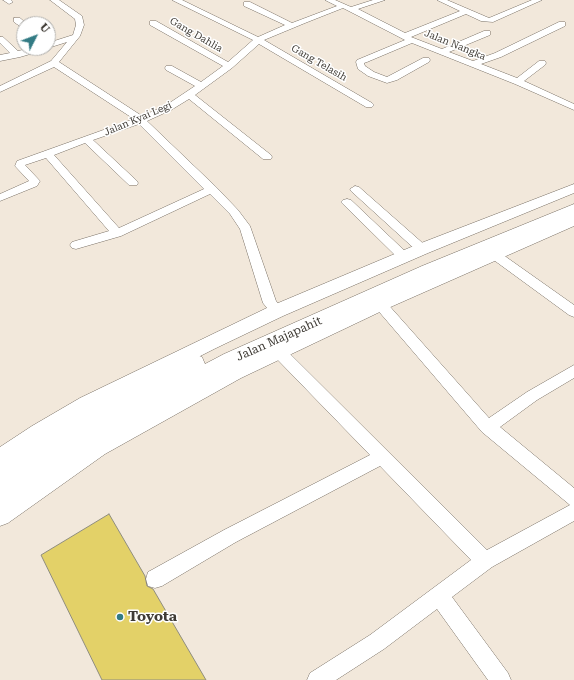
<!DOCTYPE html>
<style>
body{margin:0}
#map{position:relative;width:574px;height:680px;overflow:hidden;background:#f2e8db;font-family:"Roboto Serif",serif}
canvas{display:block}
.north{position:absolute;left:16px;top:16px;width:40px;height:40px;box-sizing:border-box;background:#fff;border:1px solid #b2b1ae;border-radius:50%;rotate:48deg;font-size:11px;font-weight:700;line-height:16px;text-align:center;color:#3f3b35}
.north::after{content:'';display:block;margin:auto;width:14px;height:18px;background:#337b84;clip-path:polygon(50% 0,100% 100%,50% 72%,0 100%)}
</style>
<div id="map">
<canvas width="574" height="680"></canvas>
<div class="north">U</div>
</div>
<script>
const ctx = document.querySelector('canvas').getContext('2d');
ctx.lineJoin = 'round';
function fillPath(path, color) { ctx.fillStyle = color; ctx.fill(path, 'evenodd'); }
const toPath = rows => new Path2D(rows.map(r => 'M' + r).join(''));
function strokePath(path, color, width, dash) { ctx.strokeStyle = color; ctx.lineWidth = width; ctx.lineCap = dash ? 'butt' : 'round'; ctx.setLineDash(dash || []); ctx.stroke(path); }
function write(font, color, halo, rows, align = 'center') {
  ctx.font = font + ' "Roboto Serif",serif'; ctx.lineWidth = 3; ctx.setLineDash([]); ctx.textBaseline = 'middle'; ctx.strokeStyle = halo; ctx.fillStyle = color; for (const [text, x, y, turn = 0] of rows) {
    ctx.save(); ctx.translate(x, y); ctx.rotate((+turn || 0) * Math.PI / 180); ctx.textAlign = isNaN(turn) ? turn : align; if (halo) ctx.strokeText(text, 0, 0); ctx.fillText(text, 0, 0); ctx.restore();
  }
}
const building = toPath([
 [109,514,145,576,147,586,153,589,206,680,102,680,41,555,109,514]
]);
fillPath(building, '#e3d168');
strokePath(building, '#8f8d7f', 1);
const street = toPath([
 [3,0,11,0,13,2,9,4,3,0],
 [50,0,59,0,82,16,84,25,80,36,59,62,142,116,165,106,195,86,166,70,165,68,166,66,172,66,201,82,223,66,150,25,150,21,156,21,228,62,253,40,172,0,182,0,258,37,285,25,244,6,244,2,250,2,292,23,337,6,325,0,335,0,351,7,373,0,385,0,358,9,405,33,460,11,437,0,447,0,489,18,532,0,542,0,493,22,481,21,466,14,411,37,442,49,484,31,490,31,490,35,449,52,473,61,495,53,559,22,565,22,565,26,501,57,481,64,517,78,539,61,545,61,546,63,545,65,524,81,574,104,574,110,515,84,412,43,367,62,364,63,365,66,374,72,387,77,423,58,429,58,430,60,429,62,397,80,387,83,368,76,358,69,356,62,357,60,405,40,343,8,305,23,264,40,372,103,374,105,372,107,366,107,259,44,232,68,195,95,271,155,272,157,271,159,263,159,189,99,171,110,147,121,216,187,238,210,250,226,276,301,284,311,282,314,277,316,272,314,263,303,240,229,230,214,210,194,121,236,76,249,72,248,70,245,72,242,109,231,46,158,25,165,40,181,37,186,0,201,0,194,29,181,15,166,17,161,134,119,54,67,0,92,0,86,51,61,67,42,48,48,46,48,48,48,48,43,73,35,76,25,75,19,50,0],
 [139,124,204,189,119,228,54,155,85,143,129,185,137,185,138,183,137,181,93,140,139,124],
 [14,18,20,18,27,24,24,24,24,27,21,27,14,22,14,18],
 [0,37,3,37,18,51,31,48,45,48,44,50,20,57,0,61,0,55,10,53,0,43,0,37],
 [355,186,359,187,426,246,428,249,426,252,418,252,351,191,350,189,355,186],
 [347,199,351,200,408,254,410,257,408,260,404,261,400,260,343,204,341,202,343,200,347,199],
 [495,251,499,252,574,305,574,317,569,315,491,258,489,255,491,252,495,251],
 [380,299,385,301,489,418,527,392,574,365,574,378,537,400,500,427,574,488,574,521,492,567,452,597,508,673,511,680,488,680,437,609,384,649,336,680,307,680,310,673,370,635,471,560,380,466,236,542,162,586,155,588,148,586,146,579,148,572,224,530,370,455,273,355,271,351,273,347,278,346,283,347,487,550,570,505,482,432,375,307,373,304,375,301,380,299]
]);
const secondary = toPath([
 [574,184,574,193,428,253,283,316,214,349,94,410,48,438,8,466,0,469,0,447,32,426,80,398,271,306,416,245,574,184],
 [574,215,574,226,386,309,241,378,105,454,8,523,0,526,0,501,89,440,227,366,374,299,574,215]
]);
const highway = toPath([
 [574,204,574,217,436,276,240,366,113,435,63,467,10,507,0,510,0,462,84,409,149,374,194,354,202,357,205,364,224,354,422,266,574,204]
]);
strokePath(street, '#7a7166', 1);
strokePath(secondary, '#7a7166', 1);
strokePath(highway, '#7a7166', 1);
fillPath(street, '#fff');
fillPath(secondary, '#fff');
fillPath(highway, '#fff');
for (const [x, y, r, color] of [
 [120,617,4,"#337b84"]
]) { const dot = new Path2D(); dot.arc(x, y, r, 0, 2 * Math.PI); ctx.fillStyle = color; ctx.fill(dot); strokePath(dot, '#fff', 1.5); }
write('10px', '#3f3b35', '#fff', [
 ["Gang Dahlia",196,35,30],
 ["Jalan Nangka",455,45,22],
 ["Gang Telasih",319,63,30],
 ["Jalan Kyai Legi",138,119,-23]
]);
write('12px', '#3f3b35', '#fff', [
 ["Jalan Majapahit",279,339,-24]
]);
write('bold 14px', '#3f3b35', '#fff', [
 ["Toyota",128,617]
], 'left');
</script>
